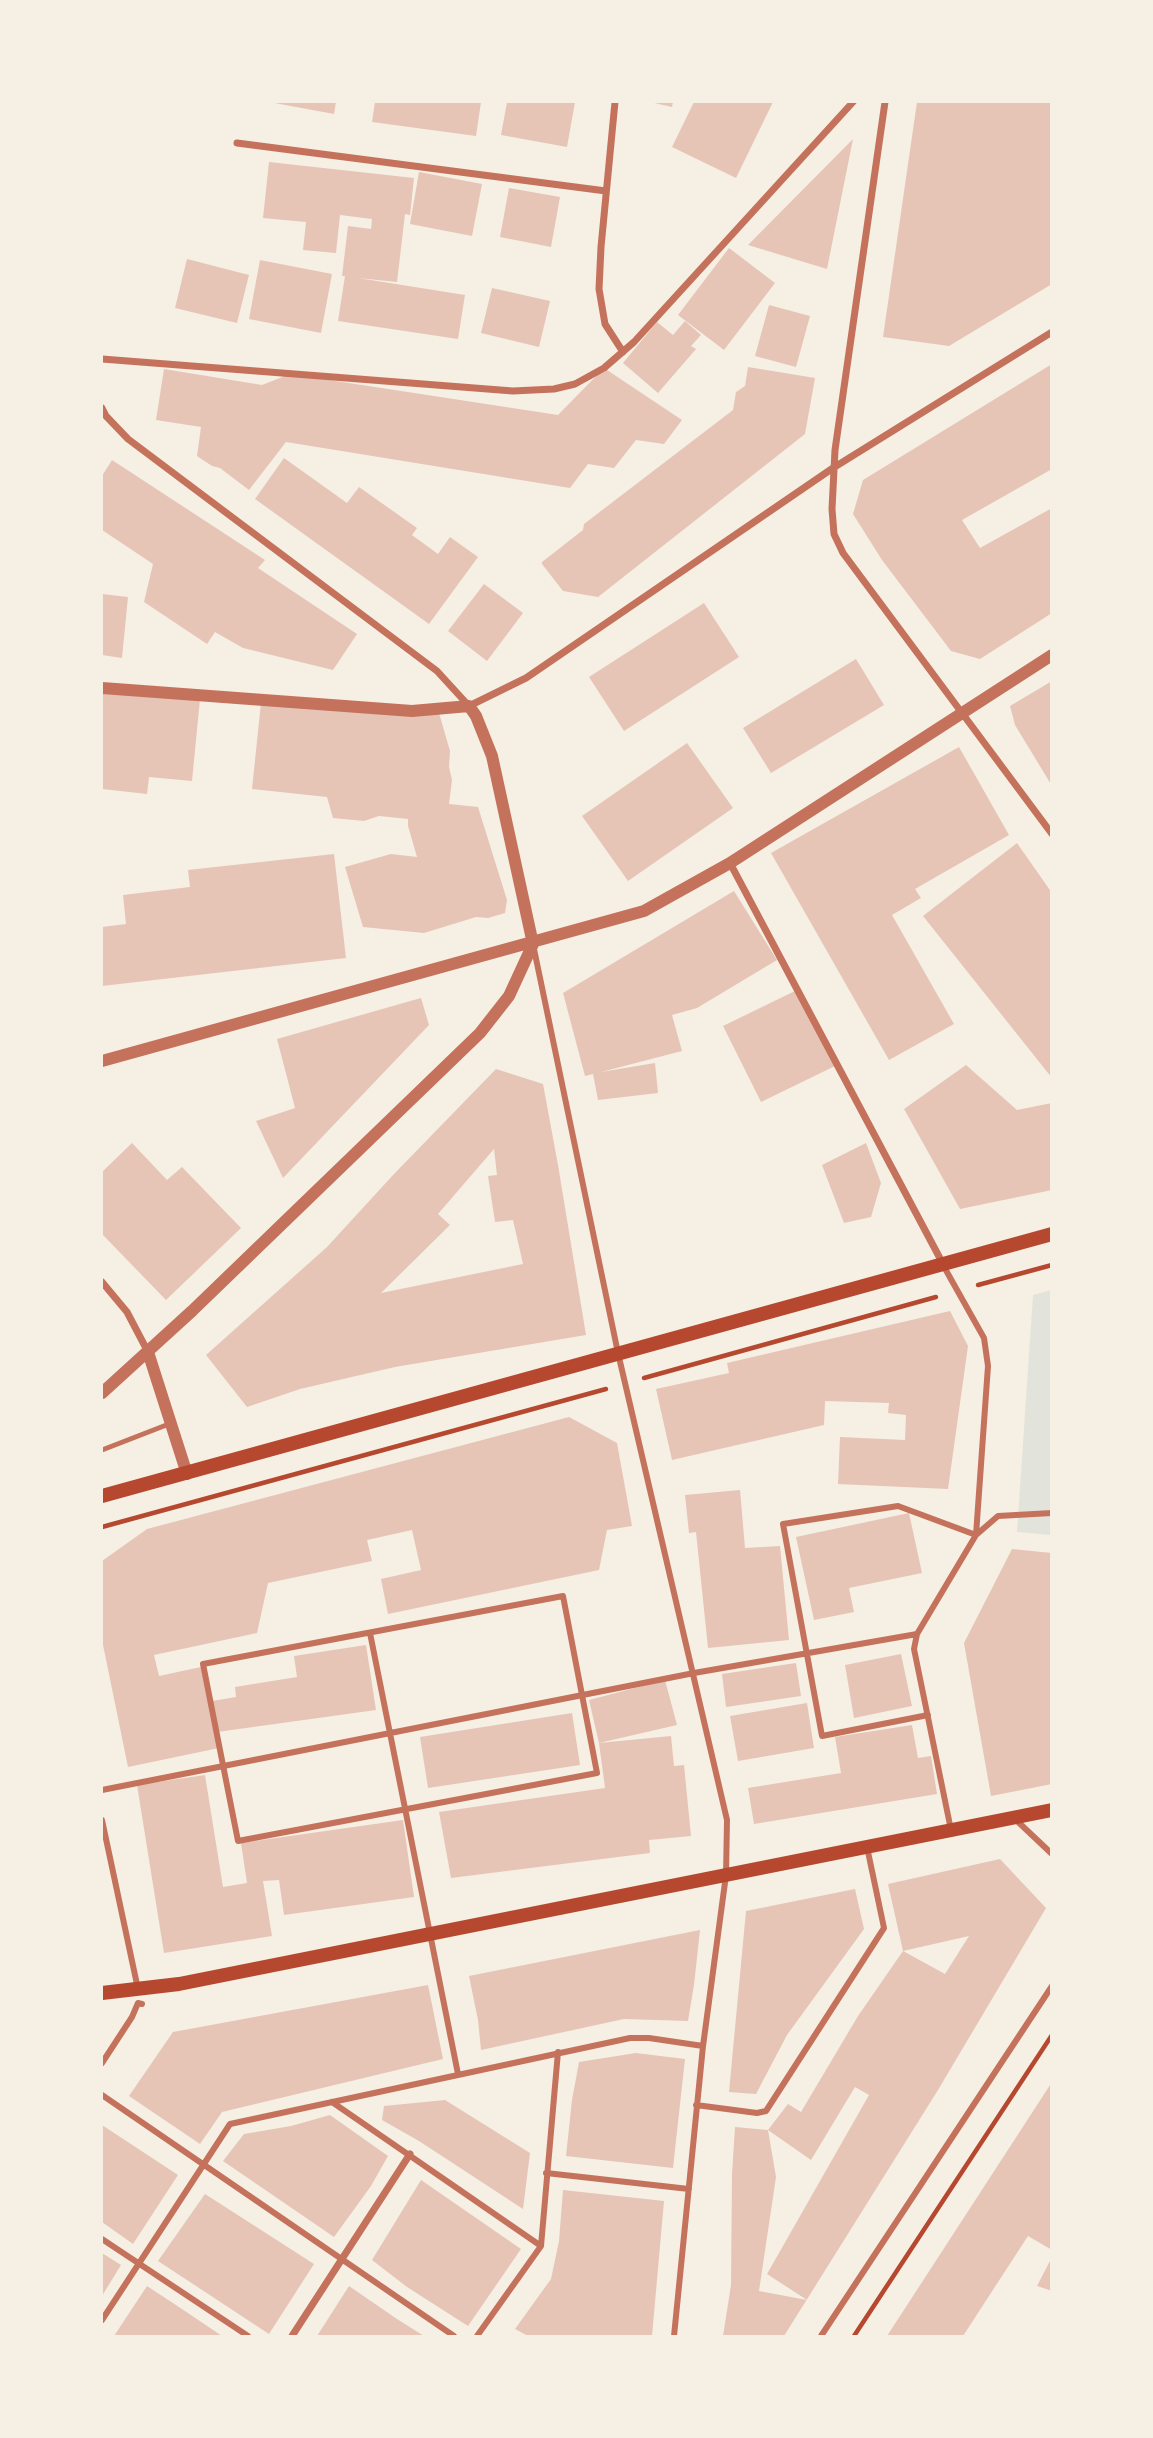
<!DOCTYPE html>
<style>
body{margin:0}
#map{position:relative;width:1153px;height:2438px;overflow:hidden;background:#f6efe4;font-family:Inter,sans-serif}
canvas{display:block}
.frame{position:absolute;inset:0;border:103px solid #f6efe4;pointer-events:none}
</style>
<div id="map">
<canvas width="1153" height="2438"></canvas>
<div class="frame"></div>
</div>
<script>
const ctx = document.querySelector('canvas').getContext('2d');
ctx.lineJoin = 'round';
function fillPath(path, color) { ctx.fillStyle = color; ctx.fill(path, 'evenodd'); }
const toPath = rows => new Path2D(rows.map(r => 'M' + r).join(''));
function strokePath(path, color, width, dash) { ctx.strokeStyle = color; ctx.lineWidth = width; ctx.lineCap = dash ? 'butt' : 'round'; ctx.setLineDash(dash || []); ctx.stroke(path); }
fillPath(toPath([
 [1051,1290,1051,1535,1017,1532,1033,1295]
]), '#e2e4dc');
fillPath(toPath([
 [269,102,336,102,334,114],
 [375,102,481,102,476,136,372,122],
 [507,102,575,102,567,147,501,135],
 [650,102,673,102,672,107],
 [694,102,773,102,736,178,672,147],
 [917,102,1052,102,1052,284,949,346,883,337],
 [853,139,827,269,748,245],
 [269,162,414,178,410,215,405,214,397,282,358,278,465,295,458,339,338,321,345,276,342,276,348,226,371,229,372,219,340,215,336,253,303,250,306,222,263,218],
 [419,172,482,184,472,236,410,224],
 [509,188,560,197,551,247,500,237],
 [729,248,775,283,724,350,678,315],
 [187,259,249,275,237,323,175,308],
 [260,260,332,274,321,333,249,319],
 [492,288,550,301,539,347,481,333],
 [769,305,810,316,796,367,755,356],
 [685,321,701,335,691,346,696,349,658,393,623,363,657,322,673,335],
 [1052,364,1052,469,962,520,980,548,1052,508,1052,613,980,659,951,651,882,560,853,514,863,480],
 [748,367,815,378,805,434,598,597,563,591,542,564,542,562,583,530,584,524,733,410,736,392,745,386],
 [604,368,682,420,664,444,636,440,614,468,588,464,570,488,286,442,249,490,220,468,212,466,197,456,201,427,156,420,164,369,262,385,290,374,558,415],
 [284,458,347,503,359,487,417,528,412,535,438,554,450,537,478,557,429,624,255,499],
 [112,460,265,560,258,568,357,634,333,670,243,648,215,632,207,644,144,602,153,564,102,530,102,476],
 [484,584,523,613,487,661,448,631],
 [102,594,128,597,122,658,102,655],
 [704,603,739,657,624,731,589,677],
 [856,659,884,705,771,773,743,728],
 [1052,681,1052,786,1015,725,1010,706],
 [102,690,200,699,192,781,149,777,147,794,102,789],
 [261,703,439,713,450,751,449,767,452,780,449,804,478,807,507,900,505,913,488,918,476,917,424,933,363,927,345,867,391,854,417,857,408,826,408,819,379,816,364,821,333,818,327,797,252,789],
 [687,743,733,808,628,881,582,816],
 [959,747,1009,835,915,889,921,898,892,915,954,1024,889,1060,771,853],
 [1017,843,1052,893,1052,1078,923,916],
 [334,854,346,958,102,986,102,927,126,924,123,895,190,887,188,870],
 [734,891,777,960,697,1008,672,1015,682,1051,601,1072,655,1063,658,1093,598,1100,593,1074,585,1076,563,993],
 [797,990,835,1066,761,1102,723,1026],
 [421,998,429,1025,283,1178,256,1121,295,1108,277,1039],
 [966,1065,1017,1110,1052,1103,1052,1190,960,1209,904,1109],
 [496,1069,543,1084,558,1165,586,1335,395,1367,300,1389,247,1407,206,1355,327,1247,394,1174],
 [494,1149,497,1175,488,1176,495,1222,513,1220,523,1264,381,1293,450,1225,438,1214],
 [132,1143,167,1180,182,1167,241,1228,166,1300,102,1234,102,1172],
 [866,1143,881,1183,871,1217,844,1223,822,1165],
 [950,1311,968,1346,948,1489,838,1484,840,1437,905,1440,906,1415,888,1413,889,1403,825,1401,824,1425,672,1460,656,1389,729,1373,727,1363],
 [569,1417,617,1443,632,1526,607,1530,599,1570,388,1614,381,1579,421,1570,412,1530,367,1540,372,1561,268,1583,257,1633,154,1655,159,1676,201,1667,219,1748,128,1767,102,1640,102,1561,147,1529],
 [740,1490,745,1548,780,1546,789,1640,708,1648,696,1532,689,1533,685,1495],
 [909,1513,922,1573,849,1588,854,1612,814,1620,796,1537],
 [1012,1549,1052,1553,1052,1784,991,1796,964,1643],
 [366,1645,376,1710,217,1732,212,1701,236,1697,235,1687,297,1677,294,1656],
 [901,1654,912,1706,854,1718,845,1665],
 [796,1663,801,1696,726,1707,722,1674],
 [665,1680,677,1725,599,1743,589,1700],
 [807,1703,814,1748,738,1761,730,1716],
 [572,1713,580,1765,428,1788,420,1737],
 [912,1725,918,1758,931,1756,937,1794,754,1824,748,1788,841,1773,835,1737],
 [671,1736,674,1766,684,1765,691,1836,649,1840,650,1853,451,1878,439,1812,605,1788,599,1743],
 [205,1775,223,1887,247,1883,241,1843,403,1820,414,1897,284,1915,279,1880,263,1881,272,1936,164,1953,137,1785],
 [1000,1859,1046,1908,938,2090,784,2336,723,2336,731,2285,732,2174,735,2127,768,2130,788,2104,801,2112,858,2016,903,1951,945,1974,969,1936,903,1951,888,1884],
 [855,2087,869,2095,767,2274,807,2300,759,2291,776,2177,768,2130,811,2160],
 [855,1889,864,1929,787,2035,756,2094,729,2092,746,1911],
 [700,1930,694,1985,688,2021,624,2019,481,2050,478,2020,469,1976],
 [428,1985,443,2059,222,2112,200,2144,129,2096,173,2032],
 [636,2053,685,2059,673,2168,566,2156,572,2100,579,2062],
 [1052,2082,1052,2250,1028,2236,963,2336,887,2336],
 [445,2100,530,2153,523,2209,419,2141,382,2120,384,2106],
 [330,2115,388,2156,371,2186,334,2237,223,2161,244,2134,291,2126],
 [102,2125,178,2175,133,2244,102,2222],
 [421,2180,521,2249,468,2326,407,2287,372,2260],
 [563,2190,664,2201,652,2336,528,2336,515,2329,551,2279,559,2241],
 [205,2194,314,2264,269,2334,158,2261],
 [102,2253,121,2265,102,2296],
 [1052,2257,1052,2291,1037,2286],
 [147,2286,179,2307,222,2336,114,2336],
 [349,2286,397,2319,424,2336,317,2336]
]), '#e6c5b7');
strokePath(toPath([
 [978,1285,1052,1265],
 [644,1378,936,1297],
 [102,1527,606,1389],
 [854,2336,1052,2035]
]), '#b5482f', 4.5);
strokePath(toPath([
 [102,1450,169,1424]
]), '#c5725c', 5);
strokePath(toPath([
 [534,949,618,1353,727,1820,726,1875,703,2046,674,2336],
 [943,1265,984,1338,988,1366,976,1535,917,1634,914,1649,951,1830],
 [976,1535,998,1516,1052,1513],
 [563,1596,597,1773,238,1841,203,1664,563,1596],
 [370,1633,458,2074],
 [928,1715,822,1736,783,1524,898,1506,976,1535],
 [102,1790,694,1673,917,1634],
 [1015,1819,1052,1854],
 [102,1820,138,1989],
 [102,2063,132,2017,138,2003,142,2004],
 [102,2095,454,2336],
 [332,2102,541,2246],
 [696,2105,757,2113,766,2111,884,1928,867,1847],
 [546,2173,689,2189],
 [102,2239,248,2336],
 [102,2320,230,2124,630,2038,649,2038,703,2046],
 [477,2336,541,2246,558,2052],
 [821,2336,1052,1986]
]), '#c5725c', 6);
strokePath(toPath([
 [615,102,601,247,599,289,605,324,623,352],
 [885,102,835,450,832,509,834,534,843,553,1052,834],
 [237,143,606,191],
 [102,359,513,391,554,389,575,384,604,368,634,342,853,102],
 [102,408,106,416,128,439,437,671,469,706,526,678,833,468,1052,332],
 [730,863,943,1264],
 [102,1282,127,1312,148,1352],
 [292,2336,410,2154]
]), '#c5725c', 7);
strokePath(toPath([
 [102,688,412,711,469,706,476,716,492,756,533,944],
 [102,1061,644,911,730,863,1052,655],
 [148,1352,187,1474],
 [102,1393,192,1311,480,1033,509,996,533,944]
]), '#c5725c', 12);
strokePath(toPath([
 [102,1496,1052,1234],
 [102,1993,179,1984,1052,1810]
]), '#b5482f', 14);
</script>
